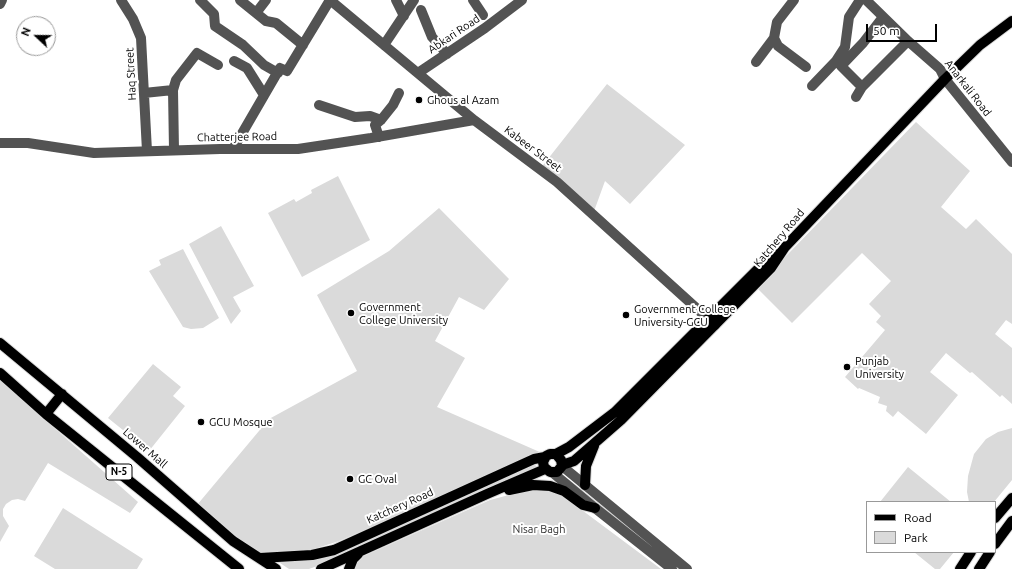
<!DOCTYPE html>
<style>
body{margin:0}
#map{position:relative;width:1012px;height:569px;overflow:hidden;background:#fff;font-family:Ubuntu,sans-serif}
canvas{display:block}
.legend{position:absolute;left:866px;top:501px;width:130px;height:52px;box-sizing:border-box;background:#fff;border:1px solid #999;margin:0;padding:5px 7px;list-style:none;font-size:12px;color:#000}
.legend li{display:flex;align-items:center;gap:8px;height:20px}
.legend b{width:20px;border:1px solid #999}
.north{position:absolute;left:16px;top:16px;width:40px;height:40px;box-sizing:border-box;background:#fff;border:1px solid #999;border-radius:50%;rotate:292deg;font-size:11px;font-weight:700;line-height:16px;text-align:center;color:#000}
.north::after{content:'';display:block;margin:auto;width:14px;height:18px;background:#000;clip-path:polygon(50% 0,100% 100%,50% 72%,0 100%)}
.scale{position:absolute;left:866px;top:24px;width:71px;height:18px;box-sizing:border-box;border:2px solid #000;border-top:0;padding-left:5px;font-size:12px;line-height:14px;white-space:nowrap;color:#000;-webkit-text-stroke:3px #fff;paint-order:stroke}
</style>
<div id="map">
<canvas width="1012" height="569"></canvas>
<ul class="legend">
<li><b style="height:5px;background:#000"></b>Road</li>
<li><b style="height:11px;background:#dadada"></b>Park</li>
</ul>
<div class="north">N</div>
<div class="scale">50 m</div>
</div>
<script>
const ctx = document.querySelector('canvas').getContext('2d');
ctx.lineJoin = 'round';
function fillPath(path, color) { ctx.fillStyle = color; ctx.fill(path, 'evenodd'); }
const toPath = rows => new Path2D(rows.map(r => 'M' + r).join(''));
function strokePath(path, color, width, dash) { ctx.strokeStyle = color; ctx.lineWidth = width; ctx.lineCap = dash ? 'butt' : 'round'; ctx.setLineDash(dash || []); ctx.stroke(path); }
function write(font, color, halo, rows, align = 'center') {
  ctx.font = font + ' Ubuntu,sans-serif'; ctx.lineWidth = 4; ctx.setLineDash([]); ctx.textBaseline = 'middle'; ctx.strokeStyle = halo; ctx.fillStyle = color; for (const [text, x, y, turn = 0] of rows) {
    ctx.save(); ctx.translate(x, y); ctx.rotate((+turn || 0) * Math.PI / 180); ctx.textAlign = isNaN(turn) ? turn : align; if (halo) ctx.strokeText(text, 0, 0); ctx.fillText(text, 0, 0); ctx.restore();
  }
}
fillPath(toPath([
 [607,84,685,145,630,204,605,181,593,214,540,169],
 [916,122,970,171,941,207,966,229,976,219,1012,254,1012,324,1006,320,995,334,1012,348,1012,404,1002,395,1000,397,972,372,970,373,946,353,930,372,958,395,926,434,898,411,893,417,886,411,887,406,878,403,880,397,859,388,858,389,845,377,885,330,876,322,881,316,869,304,891,281,862,253,792,323,756,287],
 [338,176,370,240,302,277,268,213,294,199,296,202,312,193,311,190],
 [439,208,509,279,484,310,459,297,435,341,465,358,437,407,542,453,339,541,311,550,263,554,236,538,197,505,269,419,357,371,317,295,389,251],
 [221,226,254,286,233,297,241,311,231,324,189,244],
 [183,249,219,318,203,328,191,329,183,327,149,271,161,265,159,260],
 [153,364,181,387,173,396,185,406,149,451,108,418],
 [0,380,138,502,130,513,48,463,25,501,18,499,12,500,6,504,3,509,3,516,9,526,0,542],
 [1012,428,1012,480,994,502,969,502,967,492,968,476,974,454,986,439,998,432],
 [530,464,535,464,536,466,535,469,334,560,309,569,289,569,277,561,280,559,309,560,332,556,343,552],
 [908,467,951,502,880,502],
 [563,475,581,489,682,569,676,569],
 [543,486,555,490,661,569,352,569,357,559,490,500],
 [63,508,143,559,137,569,55,569,34,556],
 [914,552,954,552,940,569,935,569]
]), '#dadada');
const major = toPath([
 [0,343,137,457,233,541,276,569],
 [0,373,46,414,239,569],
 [46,414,62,394],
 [556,454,561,460,562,466,557,472,550,472,544,467,543,462,546,456,550,454,556,454,569,447,615,412,763,264,778,253],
 [562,465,574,461,621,420,771,268,785,247,945,79,980,45,1012,21],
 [585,485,586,466,594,446],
 [509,490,533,485,550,486,564,491,583,505,595,508],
 [995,518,1012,498],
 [995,544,1012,521],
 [260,558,312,555,334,550,534,459,545,457],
 [321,569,487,494,545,469],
 [349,569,353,559,358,554],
 [960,569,971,552],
 [979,569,990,552]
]);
strokePath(major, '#dbdbdb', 12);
strokePath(toPath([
 [121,0,133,19,141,38,147,151],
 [200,0,214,14,215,26,243,45,264,65,278,73],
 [240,0,266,21,276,23,303,45],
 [330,0,474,120,557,182,715,325],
 [396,0,404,16],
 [473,0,483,15],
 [794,0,777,22,774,38,778,46,806,67],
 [866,0,908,41,940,69,945,79,1012,162],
 [0,4,2,0],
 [421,10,432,37,447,54],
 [256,13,266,0],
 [384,45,414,0],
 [234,61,247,68,264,95],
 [756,62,774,38],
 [418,73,485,28,522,0],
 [812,86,836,61,845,47,849,17,860,0],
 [862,87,841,66,863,43,883,17],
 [144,93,173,90],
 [856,97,862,87,908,41],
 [319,105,355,117,370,116,381,120],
 [379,137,375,125,381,120,393,105,399,93],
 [0,143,28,143,94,153,220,149,298,149,371,138,474,120],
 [233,149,280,68,287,71,330,0],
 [174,150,173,90,176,80,197,53,218,65],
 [562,466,687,569],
 [553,473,595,508,672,569]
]), '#535353', 10);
strokePath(major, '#000', 10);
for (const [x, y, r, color] of [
 [419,100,4,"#000"],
 [351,313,4,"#000"],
 [626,315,4,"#000"],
 [847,367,4,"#000"],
 [201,422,4,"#000"],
 [350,479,4,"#000"]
]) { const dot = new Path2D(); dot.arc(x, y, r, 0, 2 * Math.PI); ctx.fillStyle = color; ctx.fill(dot); strokePath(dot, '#fff', 1.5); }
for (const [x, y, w] of [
 [119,472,26]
]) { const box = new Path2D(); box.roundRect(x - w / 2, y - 8, w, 16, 3); ctx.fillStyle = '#fff'; ctx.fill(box); strokePath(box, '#000', 1); }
write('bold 10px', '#000', null, [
 ["N-5",119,472]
]);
write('11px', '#000', '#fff', [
 ["Abkari Road",454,34,-34],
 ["Haq Street",131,74,-93],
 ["Anarkali Road",968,88,52],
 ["Chatterjee Road",237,137,-1],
 ["Kabeer Street",533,149,37],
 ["Katchery Road",779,238,-50],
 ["Lower Mall",145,448,41],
 ["Katchery Road",400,506,-24]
]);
write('11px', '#000', '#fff', [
 ["Ghous al Azam",427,100],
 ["Government",359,307],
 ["College University",359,320],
 ["Government College",634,309],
 ["University-GCU",634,322],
 ["Punjab",855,361],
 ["University",855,374],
 ["GCU Mosque",209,422],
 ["GC Oval",358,479]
], 'left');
write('11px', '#313131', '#fff', [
 ["Nisar Bagh",539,529]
]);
</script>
